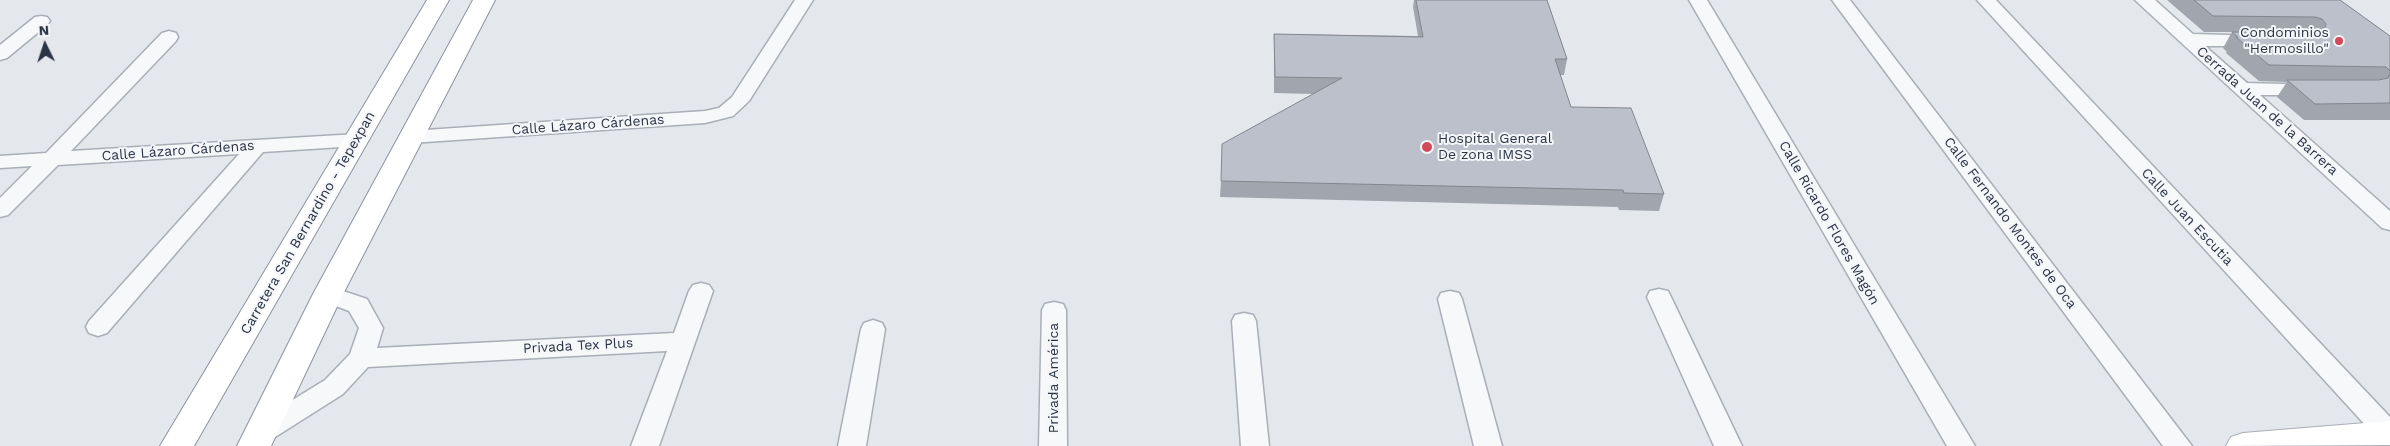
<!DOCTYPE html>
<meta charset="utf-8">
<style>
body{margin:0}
#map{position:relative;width:2390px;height:446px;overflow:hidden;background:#e4e7ec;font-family:"Work Sans",sans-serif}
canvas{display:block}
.north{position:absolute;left:20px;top:20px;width:50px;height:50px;-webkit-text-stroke:4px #f4f6f9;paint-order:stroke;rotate:356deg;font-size:14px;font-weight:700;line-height:20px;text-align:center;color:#2b3445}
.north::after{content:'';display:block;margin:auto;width:18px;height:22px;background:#2b3445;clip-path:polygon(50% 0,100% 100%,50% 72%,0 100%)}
</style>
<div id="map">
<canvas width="2390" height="446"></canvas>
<div class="north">N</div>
</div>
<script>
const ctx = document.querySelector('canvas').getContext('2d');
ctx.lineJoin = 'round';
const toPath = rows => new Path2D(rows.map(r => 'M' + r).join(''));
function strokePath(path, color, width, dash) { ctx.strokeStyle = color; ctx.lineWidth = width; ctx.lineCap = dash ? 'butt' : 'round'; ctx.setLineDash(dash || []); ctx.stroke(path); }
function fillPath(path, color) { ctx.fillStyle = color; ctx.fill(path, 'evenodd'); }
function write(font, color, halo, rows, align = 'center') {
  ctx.font = font + ' "Work Sans",sans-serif'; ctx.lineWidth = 4; ctx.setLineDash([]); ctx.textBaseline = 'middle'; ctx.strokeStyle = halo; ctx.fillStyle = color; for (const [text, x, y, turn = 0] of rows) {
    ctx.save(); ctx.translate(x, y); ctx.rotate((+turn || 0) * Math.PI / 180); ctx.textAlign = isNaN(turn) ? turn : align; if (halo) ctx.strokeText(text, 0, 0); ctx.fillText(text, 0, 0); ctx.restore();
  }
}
const street = toPath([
 [795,0,813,0,749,101,733,116,705,123,411,143,404,141,401,137,404,133,411,131,705,111,719,108,732,97,795,0],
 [1689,0,1707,0,1975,446,1947,446,1689,0],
 [1832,0,1850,0,2192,446,2163,446,1832,0],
 [1977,0,1996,0,2390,417,2390,443,2379,440,1977,0],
 [2135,0,2155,0,2193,34,2264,36,2266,40,2264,44,2257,46,2205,46,2247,83,2319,85,2322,89,2319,93,2312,95,2260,95,2390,211,2390,230,2382,228,2135,0],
 [41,16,47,17,50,21,47,25,7,58,0,60,0,45,35,17,41,16],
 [169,31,176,33,178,37,176,41,71,151,357,134,364,136,367,140,364,144,357,146,263,152,107,333,98,336,89,333,86,327,89,321,239,154,58,165,8,215,0,217,0,198,32,166,0,168,0,156,46,153,162,33,169,31],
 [701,283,709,285,713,291,659,446,631,446,667,351,368,367,343,394,272,439,262,442,252,439,249,432,252,425,325,380,350,354,359,328,349,311,320,300,316,294,320,288,328,286,367,299,383,328,377,348,674,333,689,291,693,285,701,283],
 [1659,289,1668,291,1671,297,1742,446,1714,446,1647,297,1650,291,1659,289],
 [1450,291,1459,293,1462,299,1502,446,1474,446,1438,299,1441,293,1450,291],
 [1054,302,1063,304,1066,310,1067,446,1039,446,1042,310,1045,304,1054,302],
 [1244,313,1253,315,1256,321,1269,446,1241,446,1232,321,1235,315,1244,313],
 [873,320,882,323,885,329,866,446,838,446,861,329,864,323,873,320]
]);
const secondary = toPath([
 [2390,421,2390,445,2226,446,2231,437,2243,433,2390,421]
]);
const highway = toPath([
 [427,0,449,0,194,446,160,446,427,0],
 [473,0,495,0,343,294,271,446,237,446,313,294,473,0]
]);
strokePath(street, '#a9aeb7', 3);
strokePath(secondary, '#a9aeb7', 2);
strokePath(highway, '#8b94a3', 2);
fillPath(street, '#f7f8fa');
fillPath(secondary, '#fff');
fillPath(highway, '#fff');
fillPath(toPath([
 [1414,0,1547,0,1567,59,1564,75,1560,75,1571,107,1664,194,1659,211,1619,210,1618,207,1220,197,1221,181,1314,94,1274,93,1274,34,1418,36,1413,7],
 [2167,0,2340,0,2390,36,2390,120,2304,120,2277,97,2287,82,2259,81,2226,53,2227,52,2223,48,2232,32,2204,32]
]), '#a1a5ae');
const building = toPath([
 [1416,0,1547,0,1567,59,1555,59,1571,107,1631,108,1664,194,1624,193,1623,190,1221,181,1222,144,1342,78,1275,77,1274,34,1423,37,1416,0],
 [2194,0,2340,0,2390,36,2390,71,2386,67,2269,65,2236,37,2238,37,2232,32,2315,33,2324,30,2326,24,2322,19,2315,17,2213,16,2194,0],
 [2390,73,2390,103,2315,104,2287,80,2379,80,2388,78,2390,73]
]);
fillPath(building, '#bbc0ca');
strokePath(building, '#83868d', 1);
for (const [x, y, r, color] of [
 [2339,41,5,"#d1495b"],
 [1427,147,6,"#d1495b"]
]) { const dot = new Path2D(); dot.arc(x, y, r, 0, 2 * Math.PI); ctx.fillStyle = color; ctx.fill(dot); strokePath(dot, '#f4f6f9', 2); }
write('14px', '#2b3445', '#f4f6f9', [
 ["Condominios",2329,33],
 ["\"Hermosillo\"",2329,49],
 ["Hospital General",1438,139,"left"],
 ["De zona IMSS",1438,155,"left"]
], 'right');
write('14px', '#2b3445', '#f4f6f9', [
 ["Cerrada Juan de la Barrera",2267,111,42],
 ["Calle Lázaro Cárdenas",588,125,-4],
 ["Calle Lázaro Cárdenas",178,151,-4],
 ["Calle Juan Escutia",2187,217,47],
 ["Carretera San Bernardino - Tepexpan",308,223,-60],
 ["Calle Ricardo Flores Magón",1829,223,60],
 ["Calle Fernando Montes de Oca",2010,223,53],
 ["Privada Tex Plus",578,346,-3],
 ["Privada América",1054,378,-90]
]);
</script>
